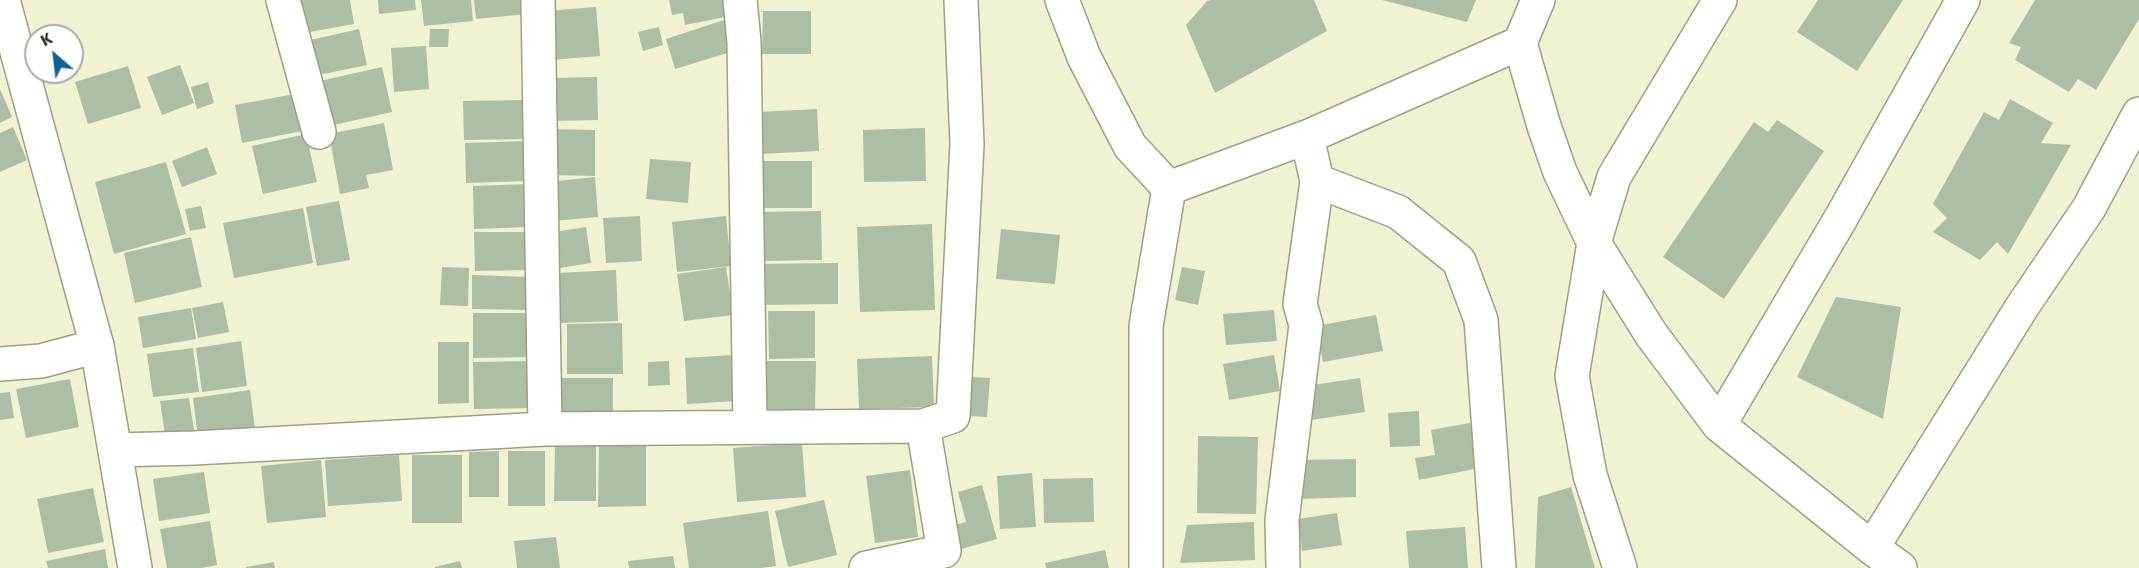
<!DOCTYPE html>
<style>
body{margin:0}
#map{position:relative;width:2139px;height:568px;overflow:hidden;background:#f1f2d2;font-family:"Fira Sans",sans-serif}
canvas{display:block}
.north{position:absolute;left:24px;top:24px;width:60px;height:60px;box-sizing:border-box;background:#fff;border:2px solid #aaaaa5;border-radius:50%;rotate:332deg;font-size:16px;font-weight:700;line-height:24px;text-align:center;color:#2b2b1f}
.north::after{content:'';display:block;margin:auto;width:21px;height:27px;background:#0f6294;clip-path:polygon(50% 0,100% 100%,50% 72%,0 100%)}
</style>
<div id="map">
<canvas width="2139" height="568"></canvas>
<div class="north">K</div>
</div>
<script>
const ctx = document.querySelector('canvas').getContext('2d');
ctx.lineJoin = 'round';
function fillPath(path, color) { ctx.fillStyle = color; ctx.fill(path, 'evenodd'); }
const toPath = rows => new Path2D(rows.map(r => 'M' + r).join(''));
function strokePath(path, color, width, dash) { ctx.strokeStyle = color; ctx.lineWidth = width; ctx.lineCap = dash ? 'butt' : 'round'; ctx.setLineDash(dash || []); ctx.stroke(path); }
fillPath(toPath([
 [297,0,350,0,354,24,304,33],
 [378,0,415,0,416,10,379,14],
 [421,0,471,0,473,21,424,26],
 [474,0,525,0,527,14,476,19],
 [669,0,722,0,725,17,685,25,683,13,672,15],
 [1211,0,1314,0,1327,31,1215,93,1186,25,1207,1],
 [1382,0,1476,0,1467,22],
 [1818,0,1903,0,1857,71,1797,32],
 [2035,0,2139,0,2139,19,2096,90,2078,79,2069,92,2015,60,2021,47,2009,43],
 [596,7,600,56,550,60,546,11],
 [763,11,811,11,811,54,762,54],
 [724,20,734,51,675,69,666,39],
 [659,27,663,45,643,51,638,32],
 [359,29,367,65,314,76,306,41],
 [430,29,449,29,448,47,429,47],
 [426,46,429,89,394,92,391,48],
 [180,65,194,103,162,115,147,77],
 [128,66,141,108,88,124,75,82],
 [382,67,392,112,325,127,315,82],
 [597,77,598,120,553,121,552,78],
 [208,82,214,103,197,109,191,87],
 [0,89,12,117,0,123],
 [300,93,307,130,242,143,235,105],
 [2010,99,2053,123,2041,143,2071,145,2008,254,1997,242,1980,260,1933,232,1947,218,1933,204,1984,112,1999,120],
 [524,100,524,139,464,140,463,101],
 [817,109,819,151,760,154,758,112],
 [1777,120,1824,151,1724,299,1663,257,1754,122,1768,132],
 [384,123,393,170,366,175,369,188,340,194,329,134],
 [13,127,27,160,0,172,0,133],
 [925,128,926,181,864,182,863,130],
 [550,129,595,130,595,176,549,175],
 [306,134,317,182,263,194,252,146],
 [527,141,528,181,466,183,465,143],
 [207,147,217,174,182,187,172,161],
 [650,159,691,162,688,203,646,199],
 [754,161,812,161,812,208,754,208],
 [166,162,186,234,114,254,95,182],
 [595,177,598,217,552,221,548,182],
 [529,184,530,227,474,229,473,186],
 [339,201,350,260,317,266,306,207],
 [201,206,206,228,190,231,185,209],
 [303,208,313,263,234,278,223,223],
 [821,211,822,260,756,261,756,212],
 [640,216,642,261,606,263,603,218],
 [726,216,731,266,677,272,672,222],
 [932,224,935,310,860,312,857,227],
 [586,227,591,263,553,269,548,233],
 [1001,229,1060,235,1055,284,996,279],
 [474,232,529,232,529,270,475,271],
 [191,237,202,287,135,303,124,253],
 [838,263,838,304,757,305,756,264],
 [442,267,469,268,468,306,440,305],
 [726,267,733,315,684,321,677,274],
 [1182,267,1205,271,1198,305,1175,300],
 [616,270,618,321,559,323,557,273],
 [472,275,530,277,529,310,472,309],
 [1836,297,1901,307,1883,419,1797,377],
 [223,302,229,332,198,338,192,308],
 [191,308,196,339,143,348,138,317],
 [1274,310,1277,341,1226,345,1223,314],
 [768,311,815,311,815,358,769,359],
 [473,313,533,313,533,357,473,358],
 [1376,315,1383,351,1323,362,1316,326],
 [622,323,623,374,567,374,567,324],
 [241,341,247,386,202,392,196,348],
 [438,342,469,342,469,403,438,404],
 [193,348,199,392,153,397,147,354],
 [734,355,736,401,687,404,685,358],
 [1274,355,1280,391,1229,400,1223,364],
 [932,356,934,407,859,409,857,359],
 [533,361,534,408,474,409,473,362],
 [669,361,670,385,648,386,648,362],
 [759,361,816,361,815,409,759,409],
 [971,377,990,378,987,417,968,416],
 [559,378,613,378,613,419,559,419],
 [1360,378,1365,412,1311,420,1306,386],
 [70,379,79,427,26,438,16,389],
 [250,390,255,429,198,437,193,398],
 [10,392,14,418,0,420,0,393],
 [189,398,195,437,166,441,160,401],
 [1419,411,1420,446,1390,447,1388,413],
 [1470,423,1479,468,1419,480,1415,458,1435,455,1431,430],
 [1198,436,1258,437,1256,514,1197,513],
 [802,443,806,497,737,502,733,448],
 [599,444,646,444,646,506,598,507],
 [555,446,596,446,596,501,554,501],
 [499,451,499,497,469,497,469,452],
 [508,451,545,451,545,506,508,506],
 [399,455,402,501,328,506,325,460],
 [412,455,462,455,462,523,412,523],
 [1356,459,1356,497,1299,499,1298,460],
 [321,460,326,517,267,523,261,466],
 [910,470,918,537,875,543,866,476],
 [204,472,210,513,159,521,153,479],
 [1032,473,1036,527,1000,529,997,476],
 [1093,478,1094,522,1044,523,1043,479],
 [982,485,997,539,958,550,951,526,966,522,958,492],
 [1571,487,1595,568,1535,568,1538,497],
 [93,488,104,542,48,553,37,499],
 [824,500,837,555,788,567,775,511],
 [768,511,776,566,761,568,689,568,683,523],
 [1337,513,1342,545,1302,551,1298,519],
 [210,521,217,565,202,568,167,568,160,529],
 [1254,522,1255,560,1180,563,1187,525],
 [1465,527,1468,568,1409,568,1406,531],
 [556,537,560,568,517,568,514,541],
 [105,549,108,568,48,568,46,561],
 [1105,550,1109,568,1046,568,1045,563],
 [673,556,675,568,629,568,628,561],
 [460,561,462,568,435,568,435,567],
 [274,562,275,568,246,568,246,567]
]), '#acbea4');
const minor = toPath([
 [283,0,319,132],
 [538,0,545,429],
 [740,0,744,42,750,427],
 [1062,0,1084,57,1130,146,1169,188,1307,137],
 [1538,0,1520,43,1544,126,1560,172,1594,243,1651,334,1719,425],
 [1317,181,1398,212,1459,261,1481,320,1499,568],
 [0,364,41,361,97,346],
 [115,450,194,448,545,429,923,426,953,416,967,144,961,0],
 [1872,548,2022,307,2089,208,2139,114],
 [866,568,944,551,923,426],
 [1146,568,1146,326,1169,188],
 [1283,568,1282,520,1306,325,1300,304,1317,181,1307,137,1520,43],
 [1620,568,1590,475,1572,376,1594,243,1614,177,1720,0],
 [1900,568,1872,548,1719,425,1841,218,1963,0]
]);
const secondary = toPath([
 [3,0,97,346,135,568]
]);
strokePath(minor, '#9fa082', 36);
strokePath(secondary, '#9fa082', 36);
strokePath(minor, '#fff', 33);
strokePath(secondary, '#fff', 33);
</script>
